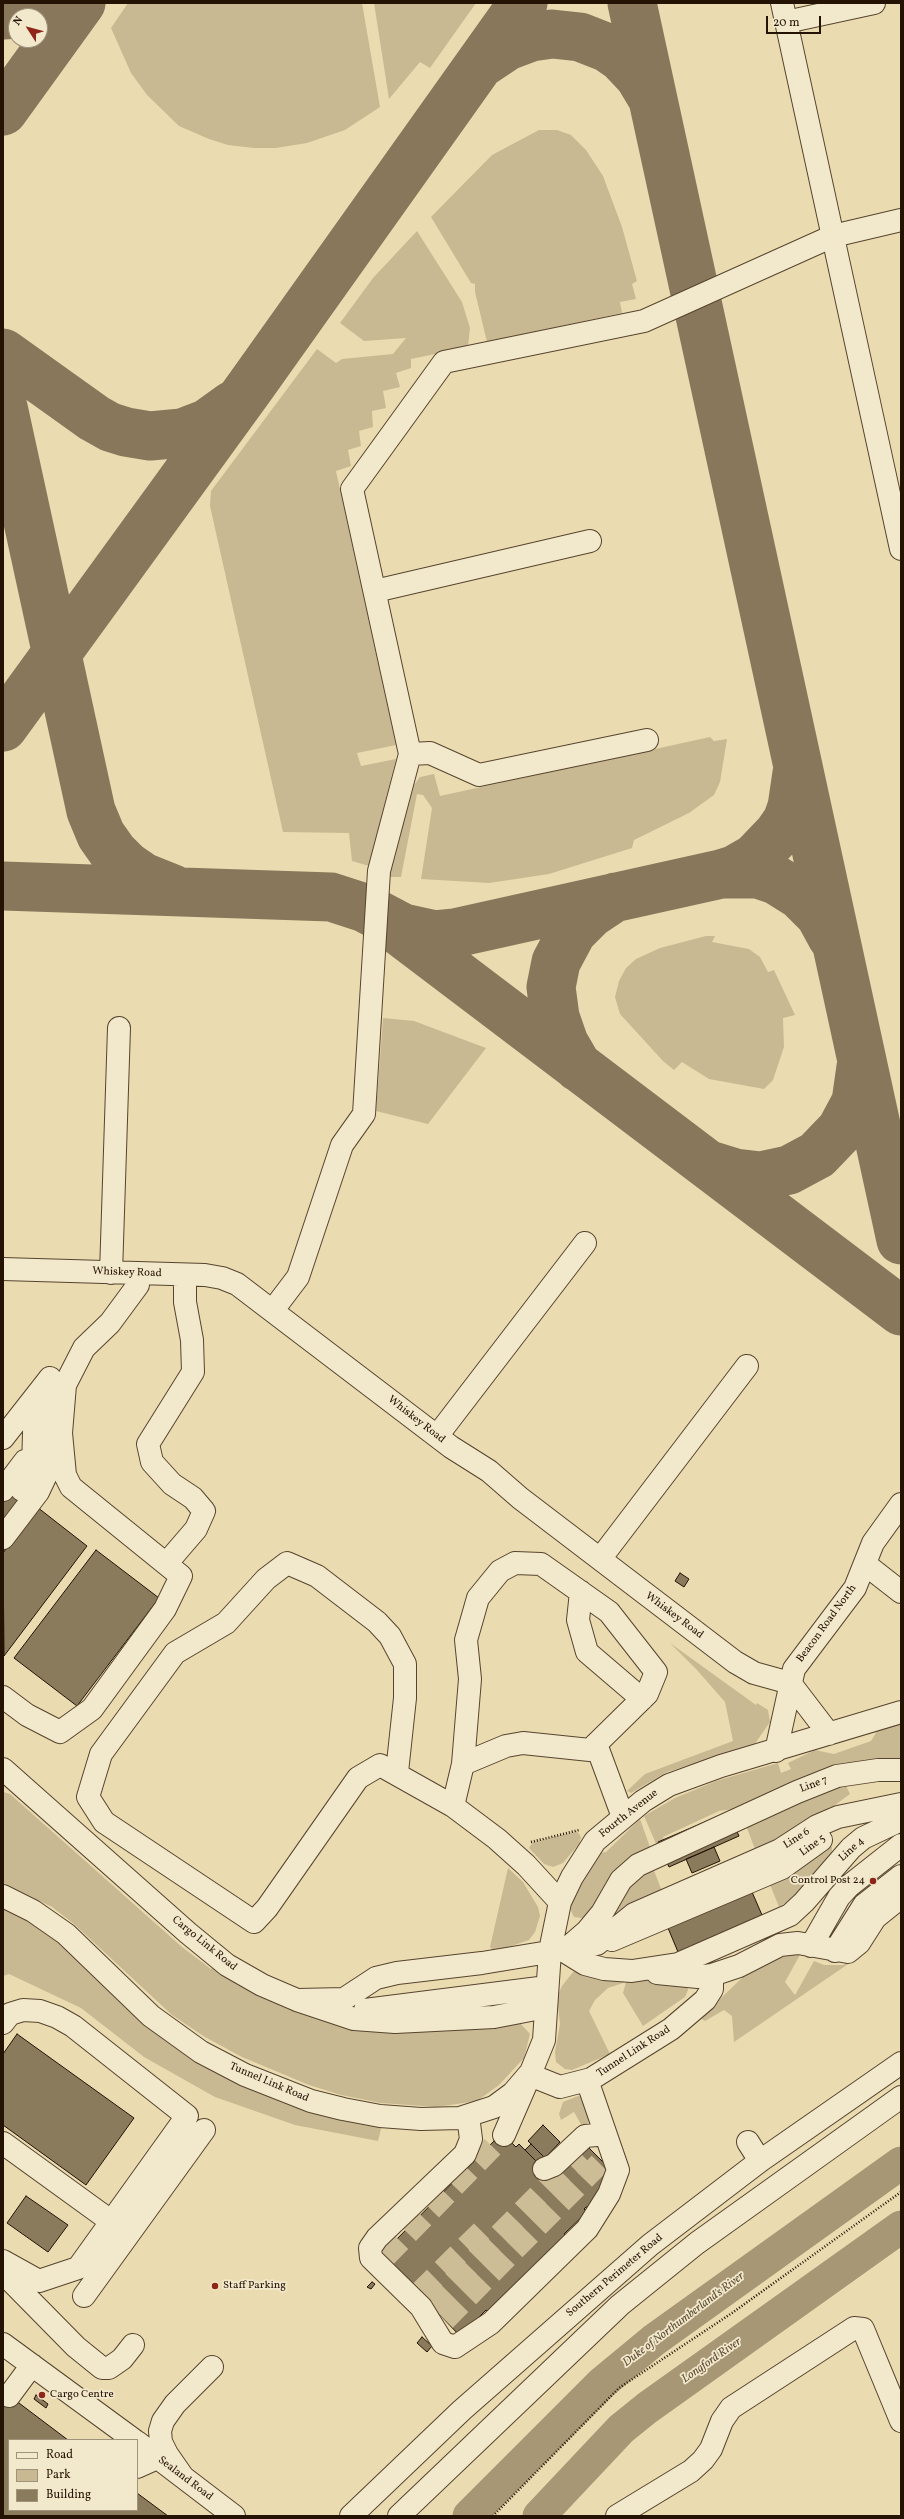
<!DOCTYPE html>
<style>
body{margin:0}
#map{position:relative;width:904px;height:2519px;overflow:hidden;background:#ebdbb0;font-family:Vollkorn,serif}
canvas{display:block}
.frame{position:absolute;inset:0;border:4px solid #241303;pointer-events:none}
.legend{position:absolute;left:8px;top:2439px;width:130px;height:72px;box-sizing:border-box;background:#f2e8cc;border:1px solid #a0937c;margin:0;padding:5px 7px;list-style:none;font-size:12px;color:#241303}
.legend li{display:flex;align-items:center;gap:8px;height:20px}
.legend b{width:20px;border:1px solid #a0937c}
.north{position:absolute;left:8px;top:8px;width:40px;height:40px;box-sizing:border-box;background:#f2e8cc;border:1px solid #a0937c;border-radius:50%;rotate:306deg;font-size:11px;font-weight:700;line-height:16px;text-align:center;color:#241303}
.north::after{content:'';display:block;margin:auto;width:14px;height:18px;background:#8f2418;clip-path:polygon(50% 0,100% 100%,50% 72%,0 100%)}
.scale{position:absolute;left:766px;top:16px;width:55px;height:18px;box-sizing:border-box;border:2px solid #241303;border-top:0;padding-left:5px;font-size:12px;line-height:14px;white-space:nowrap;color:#241303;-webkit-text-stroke:3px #f2e8cc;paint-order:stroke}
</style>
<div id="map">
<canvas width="904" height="2519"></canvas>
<div class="frame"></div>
<ul class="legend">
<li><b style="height:5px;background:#f2e8cc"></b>Road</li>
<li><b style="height:11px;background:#c9b993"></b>Park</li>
<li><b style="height:11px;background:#8b7b5d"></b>Building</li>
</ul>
<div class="north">N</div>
<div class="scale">20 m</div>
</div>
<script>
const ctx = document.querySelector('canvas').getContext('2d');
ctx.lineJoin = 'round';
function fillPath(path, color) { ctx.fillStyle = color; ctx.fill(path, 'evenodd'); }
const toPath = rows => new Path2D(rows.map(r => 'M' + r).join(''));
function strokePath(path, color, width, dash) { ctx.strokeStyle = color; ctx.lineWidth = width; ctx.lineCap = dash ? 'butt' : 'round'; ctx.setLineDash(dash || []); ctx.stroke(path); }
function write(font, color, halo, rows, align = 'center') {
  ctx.font = font + ' Vollkorn,serif'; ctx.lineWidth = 3.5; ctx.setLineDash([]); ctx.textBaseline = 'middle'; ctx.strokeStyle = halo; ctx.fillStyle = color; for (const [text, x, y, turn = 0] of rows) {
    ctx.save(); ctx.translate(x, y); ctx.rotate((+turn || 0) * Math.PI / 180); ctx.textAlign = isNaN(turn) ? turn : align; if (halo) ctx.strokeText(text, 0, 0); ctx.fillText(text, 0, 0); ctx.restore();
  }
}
fillPath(toPath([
 [128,3,362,3,380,107,345,130,307,143,276,148,254,148,228,145,209,139,179,126,147,95,131,73,111,28],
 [374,3,476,3,430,68,420,62,389,99],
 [539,130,557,130,571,135,586,150,603,176,622,227,637,281,632,284,636,299,620,302,622,313,487,342,475,292,475,284,471,283,431,217,492,155],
 [417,231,462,302,470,328,468,347,411,359,411,368,396,373,400,387,383,391,386,408,372,411,373,427,359,431,361,446,348,450,351,466,336,471,396,745,357,753,361,766,396,759,369,866,352,861,349,833,283,832,210,506,211,491,317,349,336,363,342,359,393,354,406,338,364,341,340,323,373,278],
 [710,737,714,741,727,739,720,782,714,795,689,813,634,840,632,848,549,874,489,883,421,879,432,808,423,795,417,794,401,877,389,877,414,785,420,777,434,774,440,796],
 [706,936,715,936,712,942,749,949,760,957,768,972,774,970,795,1015,783,1018,784,1047,773,1080,764,1089,709,1079,682,1062,674,1070,663,1061,620,1014,615,997,619,981,626,968,636,959,660,948],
 [383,1018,414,1021,486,1048,428,1124,376,1111],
 [670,1643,756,1705,757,1703,768,1710,770,1722,754,1745,667,1772,631,1793,627,1791,645,1774,733,1741,725,1702,697,1670],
 [901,1724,901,1764,735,1809,719,1811,663,1837,664,1842,657,1846,644,1816,675,1798,716,1781,778,1763,781,1773,791,1769,788,1763,815,1750,834,1754,871,1741,877,1731],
 [845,1784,850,1794,797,1833,756,1852,744,1820],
 [3,1792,10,1794,182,1947,211,1969,214,1965,288,2005,521,2024,530,2034,524,2058,499,2085,477,2101,437,2107,381,2103,341,2095,309,2085,242,2057,205,2037,172,2015,74,1924,52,1907,3,1883],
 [640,1819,651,1850,589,1916,582,1918,574,1917,570,1909,572,1898,586,1874,600,1853,606,1852],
 [577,1831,581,1837,579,1844,563,1863,553,1867,544,1864,529,1848,533,1842],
 [826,1845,832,1847,832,1853,800,1893,779,1907,767,1877],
 [650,1860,663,1894,607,1925,621,1887],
 [508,1868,523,1882,538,1907,540,1916,535,1932,529,1940,494,1952,490,1947],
 [3,1908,55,1935,144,2019,382,2125,378,2141,295,2125,215,2097,144,2057,81,2008,9,1974,3,1976],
 [777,1953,801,1953,785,1982,795,1995,814,1961,824,1965,843,1965,854,1960,734,2042,732,2016,724,2010,705,2021,700,2018,744,1976,743,1969],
 [588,1968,687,1980,688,1990,685,1997,643,2026,623,1993,626,1982,608,1988,595,2000,589,2011,610,2054,572,2070,565,2069,556,2062,555,2052,560,2024,557,1997,562,1986,573,1972],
 [578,2096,583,2097,592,2118,583,2128,574,2112,561,2120,559,2114,563,2102]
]), '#c9b993');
strokePath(toPath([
 [469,2516,602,2383,654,2340,901,2163],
 [539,2516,621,2429,647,2408,901,2227]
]), '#a79775', 33);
strokePath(toPath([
 [632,3,901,1240],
 [3,15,47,12,63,3],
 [483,62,507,46,531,37,552,34,580,37,608,48,621,57,639,76,651,96],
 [3,111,81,3],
 [3,353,94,418,110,427,126,432,150,436,182,433,208,423,233,405],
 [3,407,91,811,101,835,113,852,127,866,143,877,173,889],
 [3,727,250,387,523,3],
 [797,773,792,807,787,821,778,834,755,858,734,870,721,874,758,874,776,880,800,895,820,915,832,937],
 [3,886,331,897,365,908,403,928,435,935,455,933,721,874],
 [394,927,901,1311],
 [578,1067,564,1043,555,1017,551,987,556,962,572,932,591,913,615,897],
 [709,1165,735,1173,761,1176,789,1170,817,1155,841,1130,856,1102,861,1067]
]), '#88775a', 49);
const building = toPath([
 [3,1476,29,1495,3,1530,3,1476],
 [37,1507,87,1546,4,1656,3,1553,37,1507],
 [96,1550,159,1598,77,1706,14,1658,96,1550],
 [680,1573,689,1579,684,1587,675,1581,680,1573],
 [728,1812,739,1836,669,1867,658,1842,728,1812],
 [714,1847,720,1861,692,1873,686,1859,714,1847],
 [752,1892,762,1915,678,1952,668,1928,752,1892],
 [17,2034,134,2118,86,2185,3,2125,3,2054,17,2034],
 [543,2125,560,2142,545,2158,528,2141,543,2125],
 [502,2133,516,2147,519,2144,551,2176,585,2144,608,2167,597,2210,586,2207,584,2209,587,2212,564,2234,572,2241,495,2318,486,2310,460,2336,382,2254,502,2133],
 [531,2144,545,2158,539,2164,525,2150,531,2144],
 [26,2196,68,2225,48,2252,7,2223,26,2196],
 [372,2282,375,2284,371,2289,367,2287,372,2282],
 [422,2337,432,2346,427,2352,417,2343,422,2337],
 [3,2391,68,2440,9,2440,9,2510,137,2510,137,2493,168,2516,3,2516,3,2391],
 [36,2395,48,2404,46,2408,34,2399,36,2395]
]);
fillPath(building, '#8b7b5d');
strokePath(building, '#241303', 1);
strokePath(toPath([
 [385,2257,504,2135],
 [419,2293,489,2224],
 [430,2305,580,2153],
 [445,2320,602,2161]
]), '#cdbd96', 22, [22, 11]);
const minor = toPath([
 [782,3,901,549],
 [786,22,874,3],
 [375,591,590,541],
 [410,754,430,753,479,775,647,740],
 [3,1269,205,1275,222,1278,237,1284,451,1447,489,1471,520,1498,735,1662,754,1673,790,1683],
 [111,1273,119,1028],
 [273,1310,298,1277,342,1145,364,1114,379,871,410,754,352,489,444,362,644,321,833,236,901,220],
 [437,1436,585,1243],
 [3,1438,50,1378],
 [3,1490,25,1461],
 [22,1490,33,1468,35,1398],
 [3,1538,38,1492,47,1473,55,1442,48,1405,49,1379],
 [600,1559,747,1366],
 [166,1564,196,1529,204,1511,193,1498,172,1484,152,1462,148,1444,193,1372,192,1340,185,1302,185,1275],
 [865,1564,901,1592],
 [581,1592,578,1620,587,1652,642,1699],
 [790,1683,829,1734],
 [3,1697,27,1715,60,1732,92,1709,165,1609,181,1576,71,1487,65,1475,61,1433,65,1385,84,1348,110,1323,138,1285,138,1274],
 [596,1744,623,1817],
 [776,1751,794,1669,855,1588,873,1543,901,1504],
 [3,1769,188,1933,227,1965,262,1985,297,2000,354,2019,395,2022,494,2017,546,2007],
 [397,1772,405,1698,405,1664,390,1636,377,1622,317,1576,287,1563,266,1579,226,1623,175,1653,101,1754,88,1797,104,1822,254,1922,267,1908,358,1778,380,1765,453,1806,497,1839,526,1865,560,1902],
 [453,1806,463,1764,470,1679,466,1640,478,1598,500,1571,515,1563,541,1564,609,1612,656,1672,647,1694,590,1750,523,1743,506,1746,463,1764],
 [3,1896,33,1911,66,1934,151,2016,201,2052,245,2075,311,2101,343,2109,380,2116,421,2119,460,2118,494,2107,513,2093,531,2072,544,2040,550,1951,560,1902,572,1877,595,1841,643,1801,669,1785,721,1766,901,1712],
 [612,1940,782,1868,821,1840],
 [811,1946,839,1897,849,1886,901,1845],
 [565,1950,587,1931,602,1913,621,1880,638,1865,797,1792,837,1776,878,1770,901,1770],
 [564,1951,585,1964,604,1969,632,1971,678,1964,790,1915,804,1902,851,1848,863,1838,901,1820],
 [835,1951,864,1905,901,1876],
 [657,1973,698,1977,712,1975,739,1966,780,1945,798,1943,848,1952,859,1943,875,1918,901,1897],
 [297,2000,344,1999,376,1978,397,1973,482,1963,597,1944,634,1914,780,1850,817,1826,838,1817,901,1804],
 [365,2010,547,1987],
 [3,2023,10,2014,23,2010,40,2011,57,2017,73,2026,187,2116,78,2268,39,2281,3,2261],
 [468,2116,471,2139,465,2154,377,2238,370,2248,371,2258,421,2307,443,2343,455,2347,491,2323,587,2229,609,2194,618,2170,587,2080],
 [504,2135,530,2075,560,2087,591,2079,671,2029,705,2000,712,1989,712,1975],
 [748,2142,760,2161],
 [3,2143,112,2222],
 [544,2169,554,2165,585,2136,597,2135],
 [3,2273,76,2347,102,2368,109,2368,122,2359,133,2345],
 [84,2296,204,2130],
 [3,2344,134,2440],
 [9,2396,32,2365],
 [137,2442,234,2516],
 [137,2467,157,2458],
 [183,2477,167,2454,161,2442,160,2431,163,2421,175,2404,212,2367],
 [351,2516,462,2410,650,2245,760,2161,901,2063],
 [399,2516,620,2305,697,2243,901,2097],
 [617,2516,691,2471,703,2460,711,2449,722,2421,731,2408,854,2328,863,2329,901,2421]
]);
strokePath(minor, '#56452e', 24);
strokePath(toPath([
 [531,1842,579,1830],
 [493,2516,619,2388,732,2313,901,2192]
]), '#241303', 2.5, [1, 2]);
strokePath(minor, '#f2e8cc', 22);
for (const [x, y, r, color] of [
 [873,1881,4,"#8f2418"],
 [215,2286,4,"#8f2418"],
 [42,2395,4,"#8f2418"]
]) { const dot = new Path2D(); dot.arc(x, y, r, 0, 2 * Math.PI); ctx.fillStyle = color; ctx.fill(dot); strokePath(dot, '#f2e8cc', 1.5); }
write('11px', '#241303', '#f2e8cc', [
 ["Whiskey Road",127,1273,2],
 ["Whiskey Road",416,1420,38],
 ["Whiskey Road",674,1616,37],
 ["Beacon Road North",827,1624,-54],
 ["Line 7",814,1785,-21],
 ["Fourth Avenue",629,1814,-38],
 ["Line 6",797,1839,-33],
 ["Line 5",813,1846,-36],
 ["Line 4",852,1850,-42],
 ["Cargo Link Road",204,1944,39],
 ["Tunnel Link Road",634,2052,-33],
 ["Tunnel Link Road",269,2083,23],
 ["Southern Perimeter Road",615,2276,-40],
 ["Sealand Road",185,2479,37]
]);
write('11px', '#241303', '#f2e8cc', [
 ["Control Post 24",865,1881,"right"],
 ["Staff Parking",223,2286],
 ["Cargo Centre",50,2395]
], 'left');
write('italic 12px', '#5f4e36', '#f2e8cc', [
 ["Duke of Northumberland's River",684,2320,-37],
 ["Longford River",712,2361,-35]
]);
</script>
